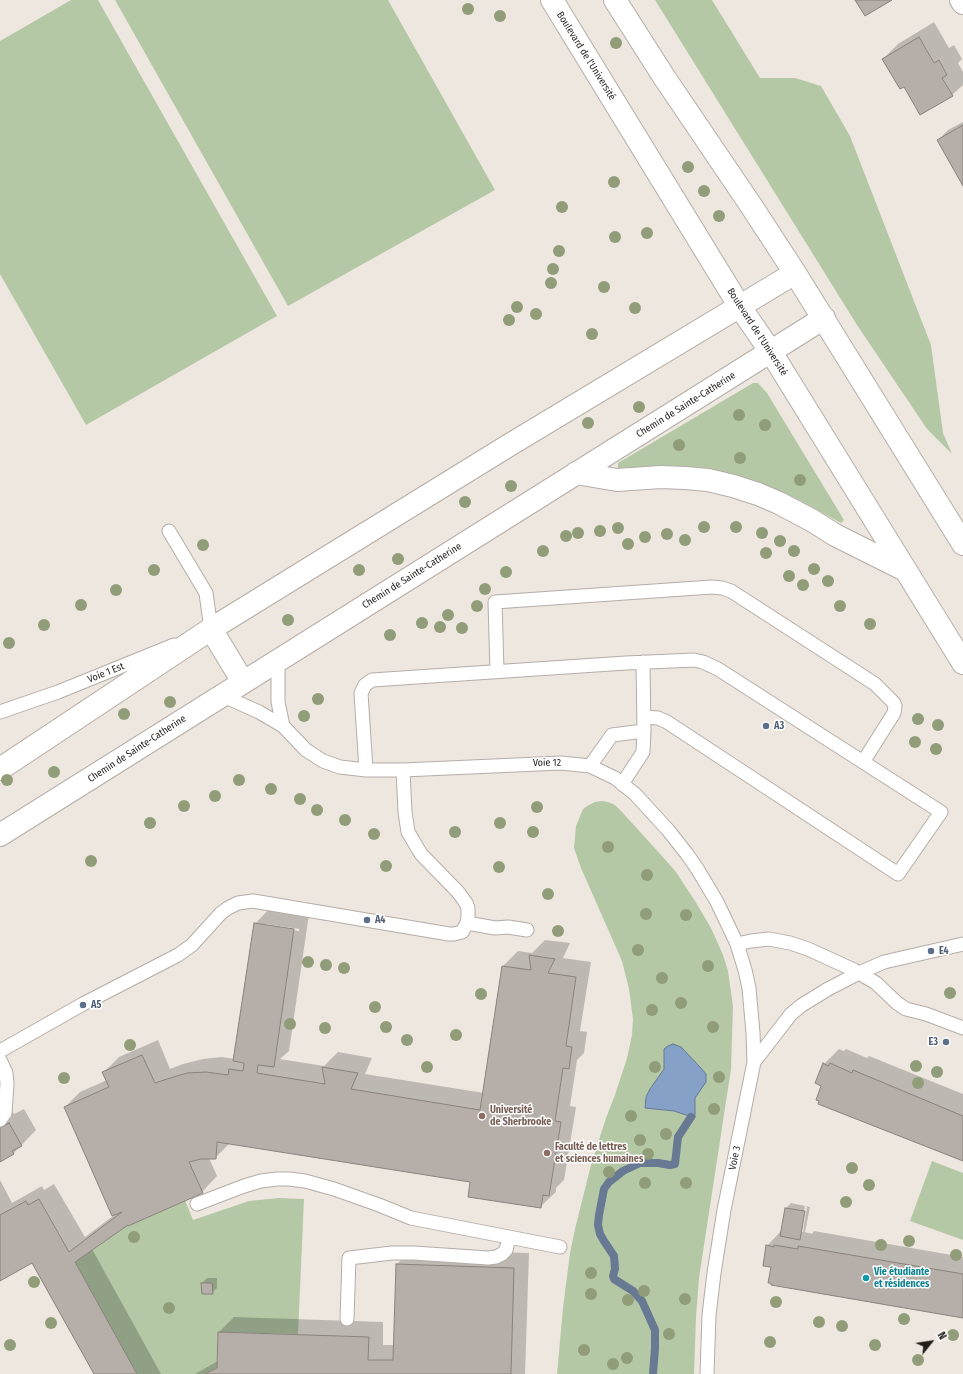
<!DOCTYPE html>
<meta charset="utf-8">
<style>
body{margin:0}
#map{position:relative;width:963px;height:1374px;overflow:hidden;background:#eee7e0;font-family:"Fira Sans Condensed",sans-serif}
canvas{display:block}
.north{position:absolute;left:911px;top:1322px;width:40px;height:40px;-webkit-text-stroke:3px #fff;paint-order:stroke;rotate:60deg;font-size:11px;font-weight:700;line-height:16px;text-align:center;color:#201d1b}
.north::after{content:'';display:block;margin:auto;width:14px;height:18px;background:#201d1b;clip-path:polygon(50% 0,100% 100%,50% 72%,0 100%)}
</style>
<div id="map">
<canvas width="963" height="1374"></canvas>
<div class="north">N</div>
</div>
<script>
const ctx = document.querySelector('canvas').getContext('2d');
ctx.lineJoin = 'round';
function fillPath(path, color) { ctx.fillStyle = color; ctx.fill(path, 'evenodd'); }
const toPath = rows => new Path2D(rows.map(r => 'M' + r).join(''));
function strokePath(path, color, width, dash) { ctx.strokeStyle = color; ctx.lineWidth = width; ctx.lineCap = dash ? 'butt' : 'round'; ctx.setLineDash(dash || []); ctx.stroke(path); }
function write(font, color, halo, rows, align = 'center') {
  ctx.font = font + ' "Fira Sans Condensed",sans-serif'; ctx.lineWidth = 3; ctx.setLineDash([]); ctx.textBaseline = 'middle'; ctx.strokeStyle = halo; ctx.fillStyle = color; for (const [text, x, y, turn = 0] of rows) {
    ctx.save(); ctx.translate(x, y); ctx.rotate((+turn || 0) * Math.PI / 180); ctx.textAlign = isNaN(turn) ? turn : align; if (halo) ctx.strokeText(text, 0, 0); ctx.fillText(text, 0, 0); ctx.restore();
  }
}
fillPath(toPath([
 [71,0,98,0,277,316,86,425,0,274,0,41],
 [115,0,388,0,495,190,288,306],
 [655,0,712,0,760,78,795,78,821,86,850,136,931,345,943,433,952,454,927,429,857,325],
 [753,383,758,383,767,393,844,520,841,523,801,501,766,485,734,475,699,468,664,467,618,468,618,463],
 [602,801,608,802,615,805,622,812,662,856,676,872,695,901,711,928,723,955,728,971,733,1006,731,1069,699,1278,696,1317,694,1374,557,1374,563,1308,570,1253,575,1229,591,1165,606,1118,615,1095,627,1058,632,1035,633,1019,629,989,622,961,581,868,574,848,576,826,583,809,589,805,595,802],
 [932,1161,963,1173,963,1240,910,1221],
 [279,1198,304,1199,298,1334,218,1332,217,1368,205,1374,137,1374,75,1262,128,1225,128,1226,185,1200,193,1220,249,1201]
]), '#b5c8a5');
const water = toPath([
 [673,1044,681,1047,700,1067,706,1074,706,1082,695,1098,695,1118,674,1111,645,1108,646,1097,650,1089,664,1069,664,1049,668,1046,673,1044]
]);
fillPath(water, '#85a1c7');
strokePath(water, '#677993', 1);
fillPath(toPath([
 [934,22,949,48,954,45,962,59,958,63,963,72,963,85,952,95,904,86,883,59,898,44],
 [963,122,963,184,938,140,948,130],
 [270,908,309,914,289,1051,280,1059,324,1066,338,1052,372,1058,365,1074,484,1093,503,966,518,951,532,953,545,940,570,943,563,958,591,962,580,1031,587,1032,584,1053,577,1060,570,1106,576,1107,564,1180,556,1188,556,1192,540,1207,471,1181,230,1143,215,1158,209,1158,217,1176,202,1192,128,1223,92,1249,161,1374,95,1374,33,1261,0,1279,0,1180,12,1203,42,1186,44,1190,54,1184,85,1237,113,1216,65,1107,80,1092,107,1080,104,1072,119,1057,158,1040,170,1069,183,1064,203,1059,222,1057,235,1059,255,924],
 [266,924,299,929,299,931,266,926],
 [839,1049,844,1051,846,1049,867,1058,869,1056,963,1094,963,1160,823,1085,824,1064],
 [5,1097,14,1114,24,1109,36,1130,13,1154,0,1161,0,1099],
 [791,1203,810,1207,805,1232,812,1234,814,1231,963,1257,963,1317,772,1266,767,1246,782,1230,786,1208],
 [805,1206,807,1207,803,1232,801,1232],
 [412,1249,529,1253,525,1374,195,1374,218,1361,219,1332,234,1317,383,1322,383,1345,394,1345,397,1264],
 [207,1278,217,1278,217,1288,212,1293,202,1283]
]), '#0003');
strokePath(toPath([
 [653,1374,655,1348,655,1330,642,1301,633,1291,614,1279,613,1276,615,1269,614,1256,604,1241,600,1234,598,1225,599,1215,604,1189,609,1182,623,1171,640,1163,658,1163,670,1165,675,1164,678,1137,691,1117]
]), '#677993', 8);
const building = toPath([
 [855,0,892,0,865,16,855,0],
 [919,37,934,63,939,60,947,75,942,78,953,96,920,115,904,87,900,89,882,59,919,37],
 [963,125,963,186,937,140,963,125],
 [254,923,294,929,274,1067,258,1065,257,1073,325,1084,322,1067,358,1073,351,1089,480,1110,502,966,531,970,529,955,555,959,548,973,576,977,566,1046,572,1047,569,1069,563,1068,555,1121,561,1122,549,1196,543,1195,541,1208,468,1197,470,1182,217,1142,216,1159,201,1159,189,1162,203,1193,128,1226,128,1225,75,1262,137,1374,94,1374,32,1263,0,1281,0,1215,26,1201,28,1205,39,1199,69,1252,122,1212,112,1216,64,1107,109,1087,102,1072,142,1055,155,1083,167,1079,187,1073,206,1072,228,1075,229,1069,243,1071,244,1063,233,1061,254,923],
 [823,1063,828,1066,830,1063,852,1073,853,1070,963,1116,963,1161,818,1104,819,1101,816,1100,821,1086,815,1083,823,1063],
 [9,1123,22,1146,12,1151,14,1154,0,1162,0,1128,9,1123],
 [785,1208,805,1211,800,1240,780,1236,785,1208],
 [766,1245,774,1247,774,1245,798,1249,798,1246,963,1274,963,1318,771,1285,771,1283,768,1283,771,1267,763,1266,766,1245],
 [396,1264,514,1268,511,1374,205,1374,217,1368,218,1332,369,1337,368,1360,393,1360,396,1264],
 [201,1283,212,1283,213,1294,202,1294,201,1283]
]);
fillPath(building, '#b5aea9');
strokePath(building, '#88827c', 1);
const service = toPath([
 [169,531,206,593,211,629,206,631],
 [278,660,278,702,283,726],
 [497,671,495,602,712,587,722,588,731,591,875,684,894,703,895,706,894,713,863,762],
 [221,695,259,712,283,726,306,750,323,761,340,767,366,770,403,770,561,763,590,766,615,778,635,794,668,830,687,854,698,870,717,902,737,944,745,970,749,988,753,1033,754,1062,724,1210,714,1273,709,1315,707,1374],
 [0,712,58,692,174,645],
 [590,766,612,735,644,731],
 [366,770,361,693,365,685,372,680,626,663,694,660,703,662,718,669,941,812,898,874,667,722,658,718,644,717],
 [622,784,643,752,644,731,643,662],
 [467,923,495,928,508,927,527,930],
 [737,944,751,941,769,939,790,943,808,949,854,970,876,983,897,1003,906,1009,926,1014,963,1028],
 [0,1051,83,1004,178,955,192,945,221,913,228,908,238,903,253,901,271,904,449,934,454,934,462,932,467,923,468,917,468,908,466,903,458,892,421,854,408,832,405,812,403,770],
 [0,1060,6,1073,7,1084,5,1113,0,1120],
 [754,1062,791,1014,802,1005,828,989,859,973,884,962,963,944],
 [197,1204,244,1186,261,1181,277,1179,289,1179,305,1181,334,1189,379,1205,411,1218,560,1247],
 [347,1319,349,1258,392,1253,414,1253,488,1258,496,1257,502,1254,506,1250,509,1238]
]);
const minor = toPath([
 [961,0,963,3]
]);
const secondary = toPath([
 [552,0,740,307,771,352,963,663],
 [615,0,664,77,752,207,795,273,963,544],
 [576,473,617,480,661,477,685,478,708,480,733,486,758,494,779,503,813,521,835,535,905,570],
 [211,629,243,682],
 [0,769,211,629,511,444,795,273],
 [0,835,824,318]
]);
strokePath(service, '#b4ada7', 15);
strokePath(minor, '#b4ada7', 24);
strokePath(secondary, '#b4ada7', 24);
strokePath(service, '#fff', 13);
strokePath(minor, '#fff', 22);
strokePath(secondary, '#fff', 22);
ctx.fillStyle = '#909d78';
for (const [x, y] of [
 [468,9],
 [500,16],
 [616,43],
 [688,167],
 [614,182],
 [704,191],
 [562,207],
 [719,216],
 [647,233],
 [615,237],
 [559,251],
 [553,269],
 [551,283],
 [604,287],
 [517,307],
 [635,308],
 [536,314],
 [509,320],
 [592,334],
 [639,407],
 [739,415],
 [588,423],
 [765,425],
 [679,445],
 [740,458],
 [800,480],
 [511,486],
 [465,502],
 [704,527],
 [736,527],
 [618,528],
 [600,531],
 [578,533],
 [762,533],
 [667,534],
 [566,536],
 [645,537],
 [685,540],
 [780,541],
 [628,544],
 [203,545],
 [543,551],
 [794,551],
 [766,553],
 [398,559],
 [814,569],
 [154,570],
 [359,570],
 [506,572],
 [789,576],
 [828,581],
 [803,585],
 [485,589],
 [116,590],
 [81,605],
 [477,606],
 [840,606],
 [448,615],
 [288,620],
 [422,623],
 [870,624],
 [44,625],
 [440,627],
 [462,628],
 [390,635],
 [9,643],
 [318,699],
 [170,702],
 [124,714],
 [304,716],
 [918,719],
 [938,725],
 [915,742],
 [936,749],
 [54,772],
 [7,780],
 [239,780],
 [271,789],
 [215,796],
 [300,799],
 [184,806],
 [537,807],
 [317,810],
 [345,820],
 [150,823],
 [500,823],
 [455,832],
 [533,832],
 [374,834],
 [608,847],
 [91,861],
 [386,866],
 [499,867],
 [647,875],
 [548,894],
 [646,914],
 [686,915],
 [558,931],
 [638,950],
 [308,962],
 [326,965],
 [708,966],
 [344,968],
 [662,978],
 [950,993],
 [481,994],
 [681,1003],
 [375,1007],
 [652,1010],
 [290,1024],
 [386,1027],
 [713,1027],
 [325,1028],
 [456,1035],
 [407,1040],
 [130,1045],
 [916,1066],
 [427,1067],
 [655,1067],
 [937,1072],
 [719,1077],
 [64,1078],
 [918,1083],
 [714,1109],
 [631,1116],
 [666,1134],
 [640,1140],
 [648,1154],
 [852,1168],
 [609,1172],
 [645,1183],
 [686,1183],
 [869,1185],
 [846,1202],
 [134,1237],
 [909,1241],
 [881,1245],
 [956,1255],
 [591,1273],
 [34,1282],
 [644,1291],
 [591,1294],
 [685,1299],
 [628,1300],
 [776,1302],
 [169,1308],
 [904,1319],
 [819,1322],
 [51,1323],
 [842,1326],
 [669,1334],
 [953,1335],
 [770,1342],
 [10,1345],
 [875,1345],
 [584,1350],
 [627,1358],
 [918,1360],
 [613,1364]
]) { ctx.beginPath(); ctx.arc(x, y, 6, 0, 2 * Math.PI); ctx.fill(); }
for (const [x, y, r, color] of [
 [766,726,4,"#5c6f8a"],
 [367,920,4,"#5c6f8a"],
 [931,951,4,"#5c6f8a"],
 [83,1005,4,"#5c6f8a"],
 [946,1042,4,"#5c6f8a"],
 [482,1116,4,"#8d6e63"],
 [547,1153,4,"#8d6e63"],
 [866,1278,4,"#0f9aa8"]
]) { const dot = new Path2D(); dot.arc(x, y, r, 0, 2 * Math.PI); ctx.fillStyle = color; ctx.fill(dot); strokePath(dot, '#fff', 1.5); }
write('10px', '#201d1b', '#fff', [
 ["Boulevard de l'Université",586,56,58],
 ["Boulevard de l'Université",757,332,57],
 ["Chemin de Sainte-Catherine",686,405,-32],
 ["Chemin de Sainte-Catherine",412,576,-32],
 ["Voie 1 Est",106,673,-22],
 ["Chemin de Sainte-Catherine",137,749,-33],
 ["Voie 12",547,763,-1],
 ["Voie 3",735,1158,-78]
]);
write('bold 10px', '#4e5e75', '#fff', [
 ["A3",774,726],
 ["A4",375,920],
 ["E4",939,951],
 ["A5",91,1005],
 ["E3",938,1042,"right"]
], 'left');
write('bold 10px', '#785e54', '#fff', [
 ["Université",490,1110],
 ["de Sherbrooke",490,1122],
 ["Faculté de lettres",555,1147],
 ["et sciences humaines",555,1159]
], 'left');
write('bold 10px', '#0d838f', '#fff', [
 ["Vie étudiante",874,1272],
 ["et résidences",874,1284]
], 'left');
</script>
